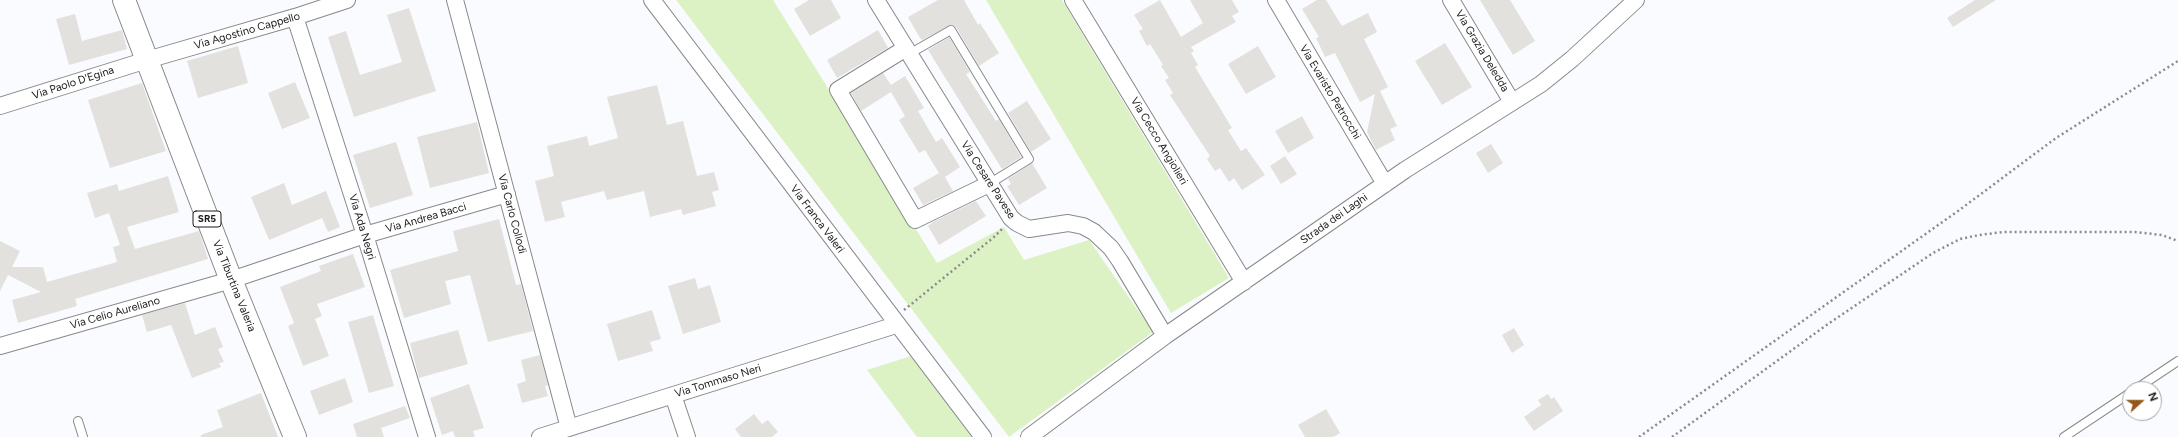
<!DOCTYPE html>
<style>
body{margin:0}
#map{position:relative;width:2178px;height:437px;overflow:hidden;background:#fafbfe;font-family:Figtree,sans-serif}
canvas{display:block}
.north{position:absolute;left:2122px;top:381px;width:40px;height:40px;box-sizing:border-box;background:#fff;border:1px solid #a3a3a4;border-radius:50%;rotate:69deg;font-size:11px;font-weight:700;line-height:16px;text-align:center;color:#1a1a1b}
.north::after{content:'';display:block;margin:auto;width:14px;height:18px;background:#95581c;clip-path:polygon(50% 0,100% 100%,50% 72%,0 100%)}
</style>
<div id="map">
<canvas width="2178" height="437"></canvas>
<div class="north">N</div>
</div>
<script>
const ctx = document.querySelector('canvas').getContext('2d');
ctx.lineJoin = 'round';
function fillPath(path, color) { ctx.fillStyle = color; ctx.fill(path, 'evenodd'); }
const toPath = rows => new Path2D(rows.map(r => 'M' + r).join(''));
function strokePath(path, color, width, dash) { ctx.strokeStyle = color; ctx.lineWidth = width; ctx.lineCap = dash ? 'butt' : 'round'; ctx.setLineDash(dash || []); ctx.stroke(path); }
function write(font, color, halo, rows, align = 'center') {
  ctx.font = font + ' Figtree,sans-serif'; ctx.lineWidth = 3.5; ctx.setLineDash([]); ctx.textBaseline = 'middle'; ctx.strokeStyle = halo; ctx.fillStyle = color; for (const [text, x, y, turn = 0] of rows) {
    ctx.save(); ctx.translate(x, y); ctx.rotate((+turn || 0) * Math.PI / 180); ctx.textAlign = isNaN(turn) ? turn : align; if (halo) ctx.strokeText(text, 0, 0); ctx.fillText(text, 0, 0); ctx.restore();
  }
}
fillPath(toPath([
 [676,0,773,0,937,263,1004,227,1024,260,1089,240,1153,332,1009,437],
 [986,0,1062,0,1229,278,1171,313],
 [911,356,972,437,917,437,867,370]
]), '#ddf2c4');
fillPath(toPath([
 [809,0,831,0,841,18,810,36,794,9],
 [938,0,964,0,978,25,980,23,999,53,979,66,956,27,951,25,922,40,920,38,908,17],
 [1160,0,1181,37,1203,23,1190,0,1232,0,1239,12,1232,16,1236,22,1191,47,1194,51,1191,53,1198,65,1195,67,1232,128,1228,130,1241,151,1246,148,1265,175,1242,190,1234,178,1229,182,1220,168,1215,171,1207,159,1210,156,1170,95,1173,93,1165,80,1169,78,1161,66,1163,65,1150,44,1147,46,1139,31,1143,29,1134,15],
 [1317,0,1326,0,1342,26,1368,13,1377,32,1364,39,1388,87,1380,91,1397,126,1390,129,1395,140,1376,150,1367,132,1375,94,1360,102,1335,53,1325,57,1316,38,1319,37,1302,9],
 [1480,0,1510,0,1535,41,1513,55],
 [1975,0,1996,0,1953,27,1947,18],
 [409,8,436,91,354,117,328,37,346,31,360,75,402,62,387,15],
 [75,14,82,41,122,30,127,49,69,65,56,19],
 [878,30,888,48,837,78,827,60],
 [949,37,970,72,966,74,996,121,999,119,1021,157,1002,169,928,50],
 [1445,43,1472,87,1442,105,1415,61],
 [238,46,248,83,198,98,187,61],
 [1258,46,1276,77,1246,94,1228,64],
 [883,73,891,85,905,76,924,108,918,111,936,142,942,138,960,167,945,177,953,191,923,205,913,188,939,173,925,150,919,153,899,120,905,116,891,92,861,111,851,93],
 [295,82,310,118,282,129,268,93],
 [142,83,166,151,110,168,88,100],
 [657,85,667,125,683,121,697,176,714,172,719,190,712,192,716,206,683,215,681,209,650,217,644,191,607,200,604,191,561,202,565,217,545,222,535,181,554,176,547,146,587,136,589,146,618,138,607,97],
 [1027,101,1051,139,1031,152,1008,113],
 [1302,116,1314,138,1288,153,1275,131],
 [477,122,489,173,430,188,417,137],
 [396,142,413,195,370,208,353,155],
 [1491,144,1503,163,1488,173,1476,153],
 [1285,156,1297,174,1281,184,1270,166],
 [1032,163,1047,188,1019,205,1007,186,1011,184,1008,179],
 [168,176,179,212,127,227,135,249,199,231,208,259,75,299,77,306,18,323,12,300,41,292,8,275,0,291,0,241,20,251,12,267,43,267,47,282,117,262,113,247,120,245,109,213,95,218,87,193,117,184,119,191],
 [284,183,292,205,326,191,340,227,328,232,322,218,269,240,251,197],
 [976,201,986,216,939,245,928,226,933,222],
 [499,219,516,285,521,284,533,331,488,342,470,275,445,281,451,304,404,318,390,270,458,251,453,231],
 [353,254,365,287,317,304,322,316,315,319,329,356,303,366,288,326,294,323,280,287,321,271,319,266],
 [695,278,698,289,710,285,721,322,683,334,668,286],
 [185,303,195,335,215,327,223,347,218,349,224,362,219,363,221,367,192,378,171,325,147,332,142,315],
 [652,310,661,339,650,342,653,351,618,361,607,324],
 [373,315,394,386,369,393,348,322],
 [1514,328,1524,345,1512,353,1502,335],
 [458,330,468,364,419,378,410,343],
 [540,355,548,385,545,386,548,396,522,403,517,384,526,381,521,360],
 [345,378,353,402,319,415,310,391],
 [469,384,484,428,473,431,475,437,455,437,453,431,442,435,430,398],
 [261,393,278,437,201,437,201,435,223,427,217,410],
 [1548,394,1551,399,1554,397,1563,411,1534,431,1524,417,1541,405,1538,400],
 [405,406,410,418,381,428,384,437,357,437,353,424],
 [1326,409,1340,433,1333,437,1305,437,1298,425],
 [754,414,762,424,768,420,778,432,772,437,741,437,735,429]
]), '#e3e1de');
const service = toPath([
 [909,54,951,30,1029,159,989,184],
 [2136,389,2178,361],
 [78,421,83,437],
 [2064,437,2130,393]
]);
const minor = toPath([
 [455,0,569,428],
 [652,0,983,437],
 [876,0,1011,218,1017,223,1029,229,1068,223,1083,226,1094,232,1111,248,1120,261,1165,336],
 [1073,0,1244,282],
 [1276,0,1385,184],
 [1451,0,1512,102],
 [295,17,365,235,427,437],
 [906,48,838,90,915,220,989,184],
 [0,106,147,60,295,17,347,0],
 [0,346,231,280,365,235,507,194],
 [673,395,687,437],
 [540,437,896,325],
 [1029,437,1165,336,1405,170,1541,84,1572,59,1636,0]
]);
const primary = toPath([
 [124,0,231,280,295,437]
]);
strokePath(service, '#88898b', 10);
strokePath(minor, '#88898b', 18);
strokePath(primary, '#88898b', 24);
strokePath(toPath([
 [904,310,994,237,1002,229],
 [1639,437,1958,211,2056,138,2178,61],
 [1672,437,1828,324,1933,253,1960,239,1979,235,2003,232,2135,232,2162,235,2178,241]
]), '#8b8b8d', 2.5, [2, 3]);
strokePath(service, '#fff', 8);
strokePath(minor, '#fff', 16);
strokePath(primary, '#fff', 22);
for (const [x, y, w] of [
 [207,219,28]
]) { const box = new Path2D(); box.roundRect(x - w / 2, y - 8, w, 16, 3); ctx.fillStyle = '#fff'; ctx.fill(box); strokePath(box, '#1a1a1b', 1); }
write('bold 10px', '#1a1a1b', null, [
 ["SR5",207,219]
]);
write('11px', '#1a1a1b', '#fff', [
 ["Via Agostino Cappello",247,31,-16],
 ["Via Grazia Deledda",1482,51,59],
 ["Via Paolo D'Egina",73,83,-18],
 ["Via Evaristo Petrocchi",1330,92,59],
 ["Via Cecco Angiolieri",1159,141,59],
 ["Via Cesare Pavese",988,180,57],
 ["Via Carlo Collodi",512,214,75],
 ["Via Andrea Bacci",426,218,-16],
 ["Via Franca Valeri",817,219,53],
 ["Strada dei Laghi",1334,219,-35],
 ["Via Ada Negri",362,227,73],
 ["Via Tiburtina Valeria",234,286,68],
 ["Via Celio Aureliano",115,313,-16],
 ["Via Tommaso Neri",718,381,-17]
]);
</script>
